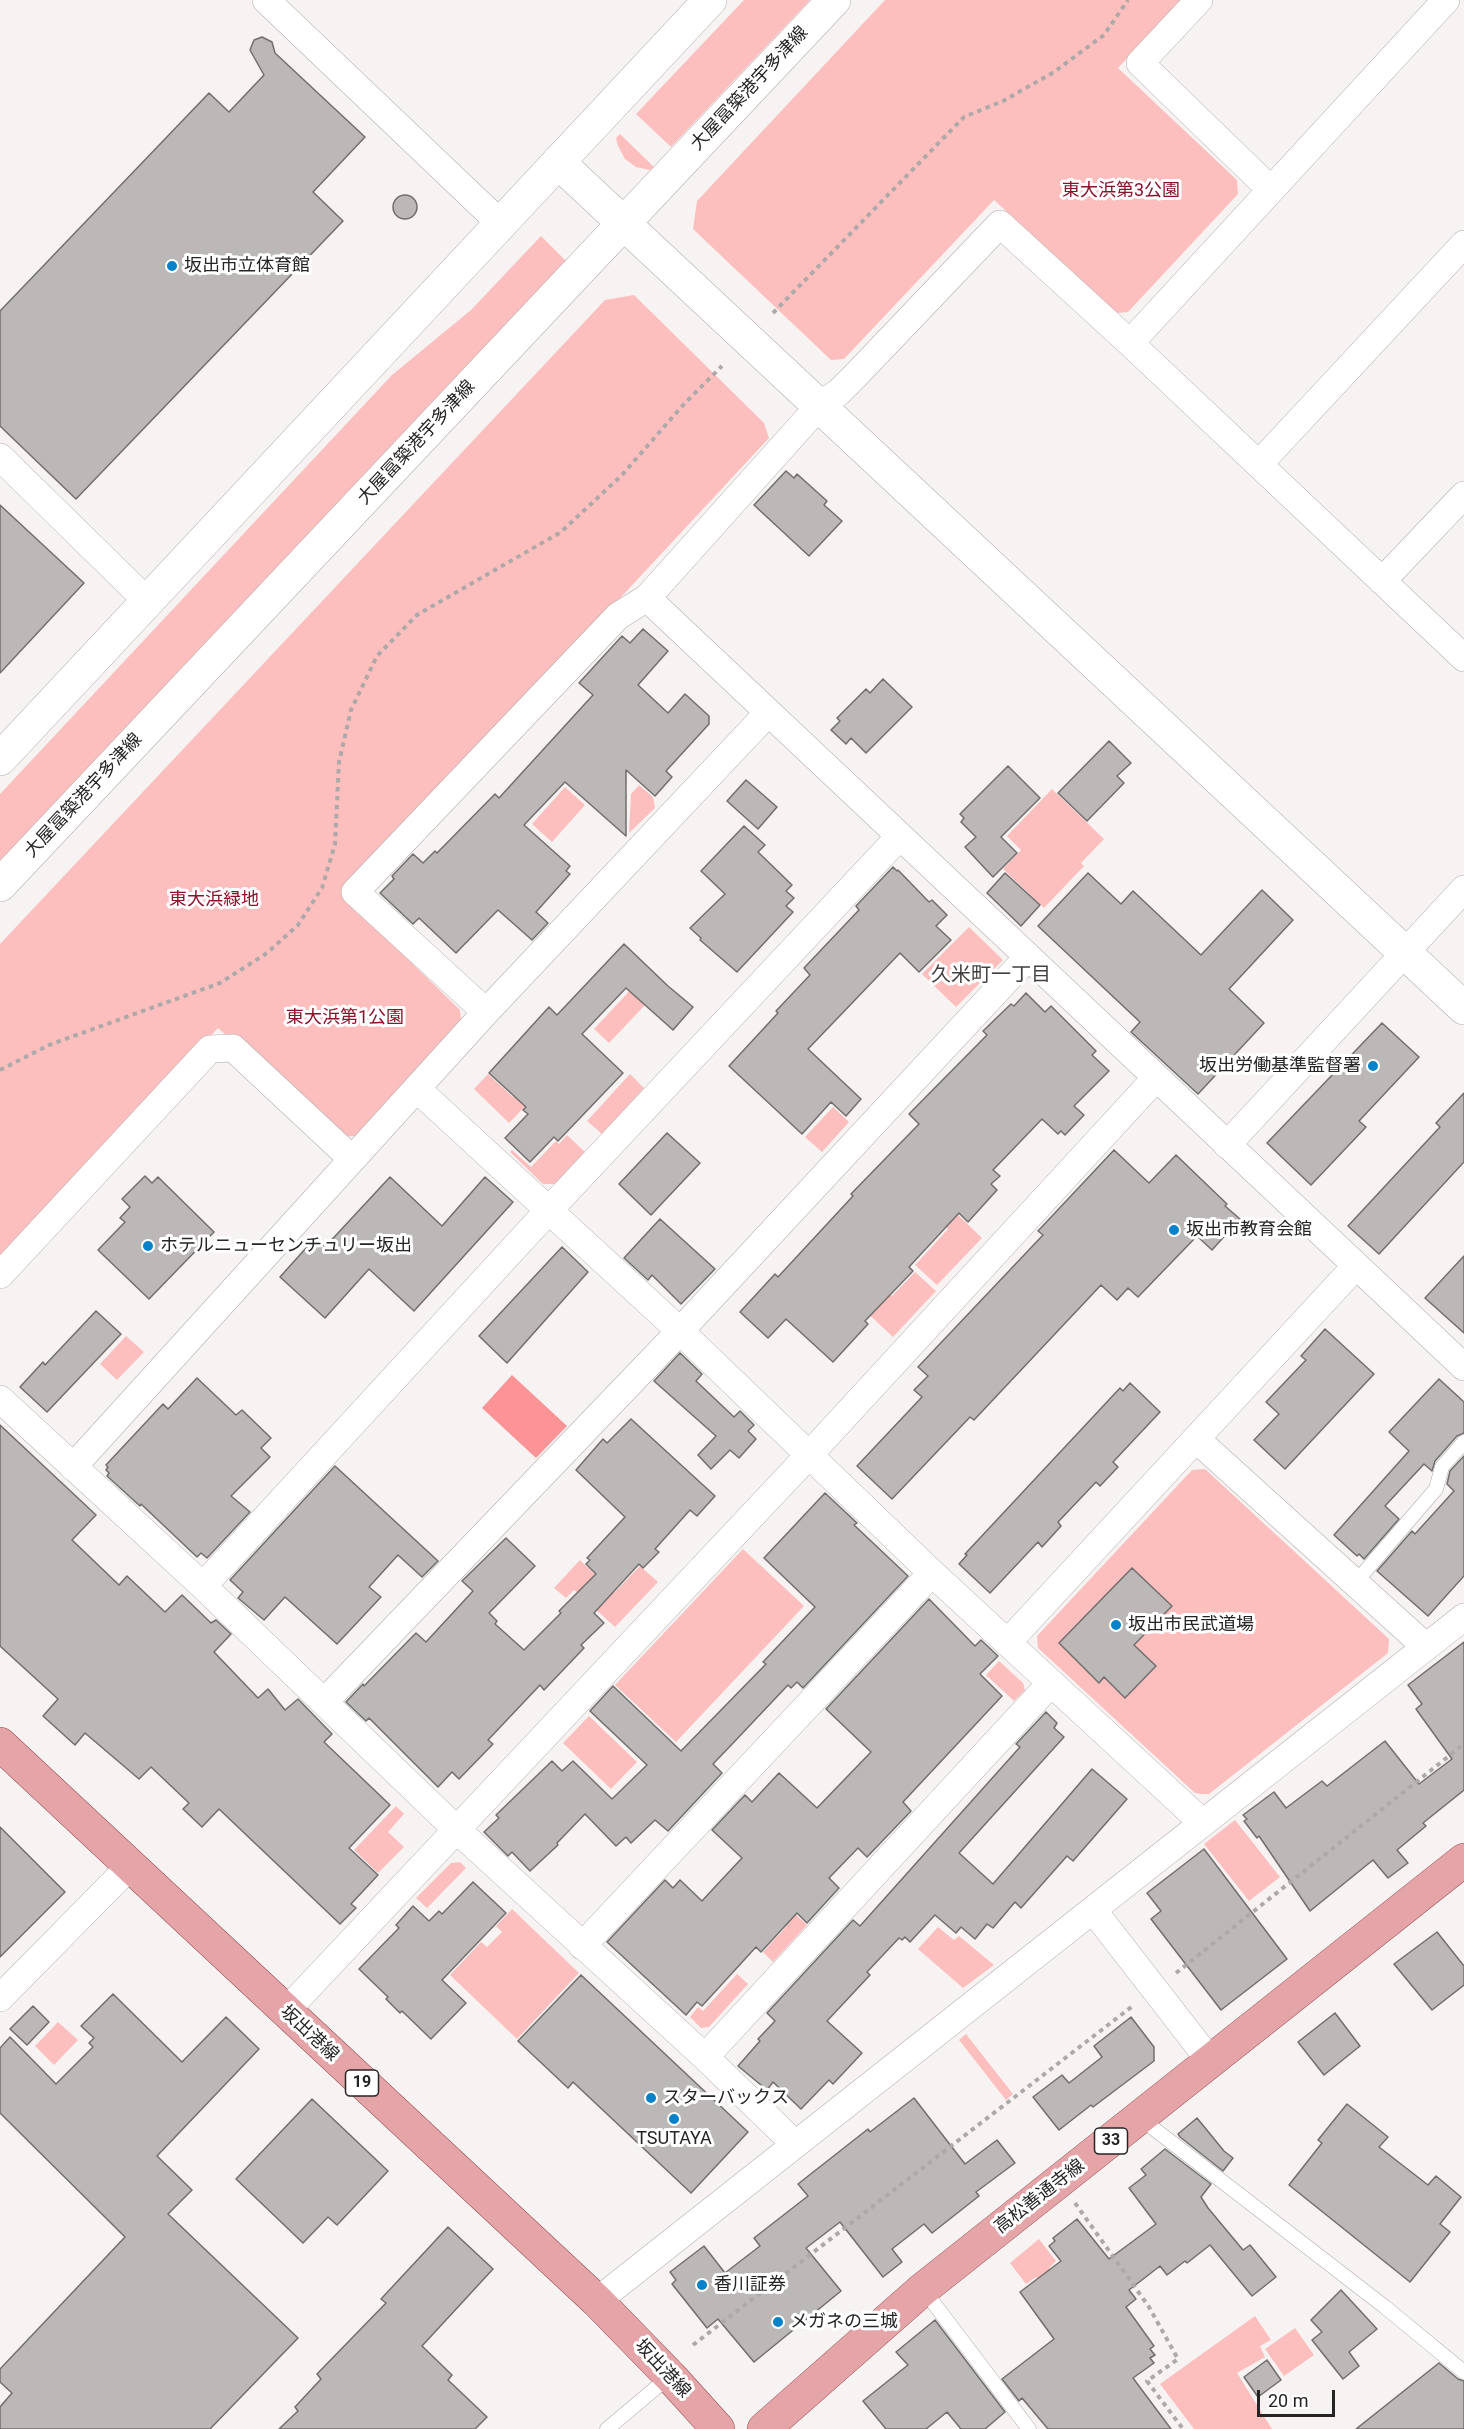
<!DOCTYPE html>
<meta charset="utf-8">
<style>
body{margin:0}
#map{position:relative;width:1464px;height:2429px;overflow:hidden;background:#f7f3f3;font-family:Roboto,sans-serif}
canvas{display:block}
.scale{position:absolute;left:1257px;top:2390px;width:78px;height:27px;box-sizing:border-box;border:3px solid #262424;border-top:0;padding-left:8px;font-size:18px;line-height:21px;white-space:nowrap;color:#262424;-webkit-text-stroke:4px #fff;paint-order:stroke}
</style>
<div id="map">
<canvas width="1464" height="2429"></canvas>
<div class="scale">20 m</div>
</div>
<script>
const ctx = document.querySelector('canvas').getContext('2d');
ctx.lineJoin = 'round';
function fillPath(path, color) { ctx.fillStyle = color; ctx.fill(path, 'evenodd'); }
const toPath = rows => new Path2D(rows.map(r => 'M' + r).join(''));
function strokePath(path, color, width, dash) { ctx.strokeStyle = color; ctx.lineWidth = width; ctx.lineCap = dash ? 'butt' : 'round'; ctx.setLineDash(dash || []); ctx.stroke(path); }
function write(font, color, halo, rows, align = 'center') {
  ctx.font = font + ' Roboto,"Noto Sans JP",sans-serif'; ctx.lineWidth = 6; ctx.setLineDash([]); ctx.textBaseline = 'middle'; ctx.strokeStyle = halo; ctx.fillStyle = color; for (const [text, x, y, turn = 0] of rows) {
    ctx.save(); ctx.translate(x, y); ctx.rotate((+turn || 0) * Math.PI / 180); ctx.textAlign = isNaN(turn) ? turn : align; if (halo) ctx.strokeText(text, 0, 0); ctx.fillText(text, 0, 0); ctx.restore();
  }
}
fillPath(toPath([
 [744,0,810,0,671,147,636,114],
 [885,0,1181,0,1118,68,1237,180,1238,194,1128,312,1117,313,994,200,844,359,831,360,693,229,697,201],
 [620,134,654,167,650,170,636,167,625,159,618,146,616,138],
 [541,236,566,261,0,865,0,794,392,375,471,310],
 [634,295,764,423,769,438,343,896,460,1010,461,1020,355,1136,341,1137,218,1028,0,1259,0,944,605,300],
 [639,785,653,797,655,808,629,833,631,794],
 [565,787,585,805,552,842,532,824],
 [1052,789,1104,839,1081,863,1084,866,1044,908,1003,869,1021,850,1007,836],
 [969,927,1003,960,956,1007,922,974],
 [648,971,664,985,609,1043,594,1029],
 [575,1031,546,1085,509,1123,474,1089,488,1074,513,1097],
 [630,1074,644,1088,602,1134,587,1121],
 [833,1107,849,1122,822,1152,805,1137],
 [567,1135,585,1152,555,1184,543,1184,510,1152,512,1150,531,1167,556,1141,559,1144],
 [953,1210,982,1238,937,1285,915,1265,948,1229,941,1222],
 [915,1272,936,1291,893,1337,861,1307,887,1292,892,1296],
 [126,1336,144,1352,117,1380,100,1364],
 [1205,1469,1389,1639,1388,1653,1209,1794,1202,1794,1195,1793,1038,1648,1037,1636,1192,1470],
 [743,1549,804,1606,676,1742,615,1685],
 [580,1560,614,1593,640,1566,658,1582,615,1627,574,1590,566,1598,554,1588],
 [999,1661,1023,1683,1025,1690,1014,1701,986,1675],
 [589,1716,637,1762,611,1789,563,1743],
 [396,1806,404,1814,388,1832,404,1847,378,1873,354,1850],
 [1235,1820,1280,1877,1249,1901,1204,1844],
 [460,1862,466,1868,427,1908,416,1898,451,1863],
 [789,1908,807,1925,773,1962,763,1952,786,1927,778,1919],
 [512,1909,579,1973,517,2039,450,1975,481,1942,487,1947,502,1932,496,1926],
 [938,1927,954,1940,959,1936,994,1965,963,1988,918,1949],
 [737,1974,748,1984,709,2027,701,2028,690,2017,698,2007,703,2011],
 [58,2022,78,2040,54,2065,35,2046],
 [966,2034,1013,2094,1006,2100,959,2040],
 [1039,2239,1056,2261,1049,2268,1068,2291,1055,2302,1036,2277,1026,2284,1010,2263],
 [1255,2316,1271,2340,1260,2346,1265,2357,1237,2373,1272,2429,1194,2429,1160,2384],
 [1295,2328,1314,2355,1284,2376,1265,2349]
]), '#fdbebe');
fillPath(toPath([
 [512,1375,567,1426,536,1458,482,1408]
]), '#fb9397');
const building = toPath([
 [262,37,272,42,275,53,365,137,313,192,343,221,76,499,0,426,0,311,209,93,229,112,264,75,250,50,254,40,262,37],
 '393 207a12 12 0 1 1 24 0a12 12 0 1 1-24 0Z',
 [786,471,794,478,797,474,827,501,824,505,842,521,809,556,754,505,786,471],
 [0,505,84,583,0,673,0,505],
 [643,629,668,651,638,685,668,713,685,694,709,716,709,724,666,771,672,777,655,796,626,770,626,836,565,782,524,825,570,866,566,871,570,874,536,912,548,923,532,940,498,910,456,953,419,918,413,924,380,893,394,879,392,876,413,854,423,863,435,851,437,853,495,794,499,798,593,695,579,683,622,636,630,643,643,629],
 [883,679,912,707,866,753,851,738,846,744,831,730,840,721,837,718,866,689,870,693,883,679],
 [1109,741,1131,763,1117,776,1124,783,1087,821,1058,793,1109,741],
 [1008,766,1040,798,1001,837,1017,853,993,877,965,847,976,837,961,822,964,818,960,814,1008,766],
 [746,780,777,807,758,829,727,801,746,780],
 [744,826,765,845,758,852,792,885,786,891,794,898,786,906,793,912,737,972,700,940,701,938,690,928,725,894,701,871,744,826],
 [893,867,897,871,898,870,929,902,932,900,947,915,936,926,951,940,919,972,900,953,808,1049,861,1099,846,1116,831,1102,802,1134,729,1066,778,1013,776,1011,810,975,804,968,859,910,856,906,893,867],
 [1005,873,1040,905,1021,926,987,893,1005,873],
 [1088,873,1121,904,1133,891,1201,955,1262,890,1293,920,1229,989,1264,1023,1198,1094,1131,1032,1140,1022,1038,926,1088,873],
 [624,944,668,986,693,1007,673,1030,626,988,582,1034,623,1073,558,1141,554,1137,530,1162,505,1138,528,1114,523,1110,526,1107,489,1073,549,1007,557,1015,624,944],
 [1026,993,1045,1012,1051,1006,1096,1051,1092,1055,1109,1071,1074,1106,1084,1115,1065,1135,1061,1131,1058,1134,1042,1119,993,1170,1000,1176,991,1184,997,1190,968,1222,959,1213,909,1267,913,1271,865,1321,868,1324,833,1362,786,1319,768,1338,740,1312,775,1274,778,1277,853,1196,851,1194,919,1124,909,1114,987,1035,983,1031,1011,1004,1014,1006,1026,993],
 [1382,1023,1419,1057,1359,1121,1366,1127,1311,1185,1267,1143,1382,1023],
 [1464,1093,1464,1162,1379,1254,1348,1226,1440,1127,1436,1123,1464,1093],
 [667,1133,700,1163,651,1215,619,1184,667,1133],
 [1114,1150,1149,1183,1176,1155,1227,1204,1225,1206,1240,1219,1212,1250,1197,1236,1138,1297,1128,1288,1117,1300,1101,1285,974,1420,970,1417,892,1499,857,1466,922,1397,914,1390,928,1376,918,1367,1043,1235,1038,1231,1114,1150],
 [145,1176,152,1183,158,1177,214,1232,149,1299,98,1250,125,1222,120,1218,130,1207,122,1199,145,1176],
 [390,1177,442,1226,485,1177,513,1202,414,1311,369,1269,325,1318,280,1277,315,1238,325,1247,390,1177],
 [660,1219,715,1269,681,1304,652,1275,648,1280,624,1258,660,1219],
 [562,1247,588,1272,507,1363,479,1336,562,1247],
 [1464,1256,1464,1333,1425,1298,1464,1256],
 [96,1311,121,1334,47,1412,20,1387,43,1362,45,1365,96,1311],
 [1325,1329,1374,1374,1285,1469,1254,1440,1279,1414,1266,1402,1306,1360,1301,1356,1325,1329],
 [680,1353,702,1374,696,1381,734,1417,740,1411,754,1425,748,1431,756,1439,739,1458,730,1450,711,1469,698,1455,716,1436,654,1381,680,1353],
 [197,1378,236,1415,242,1410,271,1438,261,1448,270,1457,231,1496,250,1512,207,1558,201,1553,197,1557,141,1504,140,1506,107,1476,109,1473,106,1470,108,1467,106,1465,163,1404,168,1409,197,1378],
 [1439,1379,1464,1402,1464,1433,1457,1436,1435,1461,1432,1471,1424,1464,1385,1506,1399,1519,1364,1559,1359,1554,1357,1556,1334,1535,1409,1451,1389,1432,1439,1379],
 [1130,1383,1160,1412,1113,1462,1118,1467,1100,1486,1096,1482,1058,1522,1061,1526,1042,1547,1038,1542,990,1593,959,1564,967,1555,965,1554,1120,1388,1123,1391,1130,1383],
 [631,1419,715,1496,697,1516,690,1510,655,1549,659,1552,643,1568,639,1564,594,1613,604,1623,581,1645,584,1648,544,1690,540,1685,488,1740,493,1744,459,1779,452,1772,438,1787,369,1718,366,1721,346,1702,363,1684,364,1686,416,1633,426,1642,473,1591,462,1581,506,1538,535,1566,489,1613,497,1621,495,1624,524,1650,561,1613,559,1611,596,1574,586,1564,590,1560,587,1558,625,1517,576,1470,603,1439,607,1443,631,1419],
 [0,1425,96,1515,72,1540,119,1585,127,1576,165,1612,182,1595,211,1623,216,1620,231,1634,214,1652,258,1698,268,1689,285,1710,298,1699,332,1734,324,1742,390,1805,349,1848,378,1875,351,1904,356,1908,340,1924,219,1809,202,1827,183,1809,189,1803,151,1767,139,1779,85,1733,75,1745,43,1716,58,1699,0,1646,0,1425],
 [1464,1456,1464,1576,1428,1616,1377,1571,1412,1531,1415,1534,1454,1491,1447,1484,1450,1471,1464,1456],
 [335,1466,438,1561,422,1577,398,1555,369,1587,381,1597,337,1644,285,1597,264,1620,238,1598,243,1592,230,1580,335,1466],
 [825,1493,857,1523,854,1525,908,1576,803,1688,797,1682,791,1688,788,1685,736,1740,713,1764,722,1773,668,1831,655,1820,631,1843,626,1837,616,1846,585,1814,557,1843,558,1845,530,1871,512,1852,508,1856,484,1832,499,1818,496,1815,552,1761,562,1771,573,1761,612,1799,647,1765,590,1711,613,1686,681,1751,766,1664,763,1662,815,1607,764,1558,825,1493],
 [1132,1568,1172,1606,1134,1645,1156,1666,1125,1698,1104,1677,1099,1683,1059,1643,1132,1568],
 [929,1599,975,1646,981,1640,998,1656,980,1674,1002,1696,903,1802,911,1811,867,1857,858,1848,829,1878,839,1888,807,1923,797,1913,761,1952,756,1947,702,2006,697,2002,686,2015,607,1942,665,1880,673,1888,680,1880,702,1901,713,1889,742,1858,712,1830,745,1795,752,1802,779,1773,817,1808,871,1752,826,1709,929,1599],
 [1464,1642,1464,1790,1423,1823,1426,1826,1397,1850,1408,1863,1388,1878,1373,1860,1310,1911,1259,1836,1257,1838,1244,1821,1247,1819,1243,1815,1274,1792,1286,1808,1322,1781,1327,1786,1385,1741,1419,1784,1452,1759,1416,1709,1422,1704,1408,1685,1464,1642],
 [1046,1712,1057,1723,1054,1728,1064,1737,959,1853,993,1884,1092,1769,1127,1799,1073,1861,1067,1856,1021,1908,1015,1902,993,1928,987,1924,975,1939,961,1927,956,1933,935,1915,910,1942,905,1937,902,1940,899,1938,867,1972,870,1975,827,2021,862,2053,833,2084,829,2080,801,2109,773,2082,767,2090,738,2066,760,2041,758,2039,775,2021,767,2013,853,1920,860,1926,1020,1747,1016,1744,1046,1712],
 [0,1827,65,1892,0,1957,0,1827],
 [1204,1849,1287,1959,1221,2010,1151,1919,1161,1911,1147,1893,1204,1849],
 [473,1882,506,1913,442,1980,466,2003,431,2039,402,2011,400,2013,386,1999,388,1997,359,1969,399,1928,396,1925,413,1906,429,1921,439,1911,442,1914,473,1882],
 [1437,1932,1464,1966,1464,1985,1432,2010,1394,1964,1437,1932],
 [581,1975,748,2132,691,2193,573,2082,568,2088,518,2041,581,1975],
 [113,1994,182,2062,226,2017,259,2049,157,2156,192,2190,168,2214,298,2338,210,2429,0,2429,0,2407,12,2393,0,2382,0,2369,125,2237,0,2113,0,2048,10,2037,56,2084,93,2047,89,2043,94,2038,81,2026,113,1994],
 [33,2006,49,2022,27,2045,10,2029,33,2006],
 [1335,2013,1360,2046,1324,2075,1298,2042,1335,2013],
 [1131,2017,1154,2047,1154,2061,1093,2107,1091,2105,1059,2130,1033,2097,1062,2075,1069,2083,1102,2057,1094,2046,1131,2017],
 [914,2098,965,2164,997,2140,1015,2163,976,2192,979,2196,932,2233,924,2224,892,2249,902,2262,883,2277,840,2222,806,2248,841,2291,754,2362,718,2319,707,2328,672,2284,676,2280,670,2272,704,2246,725,2273,760,2246,754,2238,808,2196,798,2184,868,2129,870,2132,914,2098],
 [312,2099,388,2171,337,2225,328,2217,303,2243,236,2179,312,2099],
 [1347,2104,1388,2137,1379,2147,1428,2185,1436,2176,1461,2197,1440,2224,1450,2232,1410,2282,1289,2185,1322,2143,1318,2140,1347,2104],
 [1197,2118,1224,2151,1233,2158,1223,2171,1180,2137,1178,2134,1197,2118],
 [1165,2149,1211,2184,1201,2197,1208,2208,1243,2250,1250,2245,1276,2277,1252,2296,1210,2245,1187,2263,1185,2261,1167,2275,1160,2266,1129,2290,1136,2299,1126,2307,1154,2346,1150,2349,1155,2355,1150,2358,1154,2363,1133,2378,1171,2429,1048,2429,1022,2398,1019,2401,1002,2379,1054,2339,1020,2292,1061,2261,1049,2246,1055,2241,1053,2238,1077,2219,1109,2259,1156,2224,1129,2188,1146,2175,1141,2169,1165,2149],
 [448,2227,493,2269,422,2346,452,2375,448,2380,487,2417,475,2429,279,2429,298,2411,295,2407,321,2379,317,2374,386,2303,381,2299,448,2227],
 [1341,2290,1377,2329,1349,2352,1359,2366,1343,2379,1312,2340,1322,2332,1311,2320,1341,2290],
 [935,2320,1005,2412,985,2429,961,2429,947,2412,926,2429,886,2429,863,2401,908,2365,896,2352,935,2320],
 [1267,2360,1281,2380,1258,2397,1244,2377,1267,2360],
 [1439,2363,1458,2379,1464,2381,1464,2429,1356,2429,1439,2363]
]);
fillPath(building, '#bcb8b8');
strokePath(building, '#726e6e', 1.5);
const lane = toPath([
 [1355,1583,1436,1489,1442,1467,1464,1442],
 [1140,2118,1385,2307,1464,2372],
 [923,2289,1029,2429],
 [607,2429,670,2376]
]);
const street = toPath([
 [266,0,500,223],
 [1199,0,1140,63,1271,190],
 [1130,343,1446,0],
 [0,457,147,601],
 [1259,464,1464,244],
 [1382,581,1464,495],
 [647,598,1464,1367],
 [486,1012,355,892,618,616,647,598,820,405,839,392,857,374,1000,224,1130,343,1464,658],
 [417,1089,680,1331,932,1573,1203,1823],
 [1227,1145,1464,889],
 [0,1275,210,1049,233,1048,352,1159],
 [0,1399,203,1586,456,1829,705,2057,795,2144],
 [1196,1439,1426,1647],
 [73,1467,486,1012,768,713],
 [203,1586,549,1210,900,836],
 [1008,1642,1355,1267],
 [325,1701,680,1331,1028,957],
 [1093,1910,1211,2062],
 [582,1946,932,1573],
 [0,1998,130,1866],
 [285,2012,809,1455,1156,1078],
 [705,2057,1051,1683],
 [597,2301,1464,1617]
]);
const secondary = toPath([
 [558,162,1464,1008],
 [0,759,710,0],
 [0,885,834,0]
]);
const primary = toPath([
 [0,1744,597,2301,670,2376,718,2429],
 [764,2429,923,2289,1464,1860]
]);
strokePath(lane, '#b1adad', 15);
strokePath(street, '#b1adad', 28);
strokePath(secondary, '#b1adad', 34);
strokePath(primary, '#965054', 34);
strokePath(toPath([
 [773,313,964,117,1003,101,1054,72,1104,35,1128,0],
 [0,1070,49,1045,220,983,267,953,298,925,322,888,335,844,339,762,351,710,377,656,417,615,561,532,622,475,684,404,722,366],
 [1176,1973,1464,1744],
 [1075,2203,1149,2307,1178,2359,1147,2381,1183,2429],
 [693,2345,1134,2005]
]), '#ada9a9', 4, [4.5, 4.5]);
strokePath(lane, '#fff', 14);
strokePath(street, '#fff', 27);
strokePath(secondary, '#fff', 33);
strokePath(primary, '#e4a4a8', 33);
for (const [x, y, r, color] of [
 [172,266,6,"#0582ca"],
 [1373,1066,6,"#0582ca"],
 [1174,1230,6,"#0582ca"],
 [148,1246,6,"#0582ca"],
 [1116,1625,6,"#0582ca"],
 [651,2098,6,"#0582ca"],
 [674,2119,6,"#0582ca"],
 [702,2285,6,"#0582ca"],
 [778,2322,6,"#0582ca"]
]) { const dot = new Path2D(); dot.arc(x, y, r, 0, 2 * Math.PI); ctx.fillStyle = color; ctx.fill(dot); strokePath(dot, '#fff', 2); }
for (const [x, y, w] of [
 [362,2083,33],
 [1111,2141,33]
]) { const box = new Path2D(); box.roundRect(x - w / 2, y - 13, w, 26, 4.5); ctx.fillStyle = '#fff'; ctx.fill(box); strokePath(box, '#262424', 1.5); }
write('bold 16px', '#262424', null, [
 ["19",362,2083],
 ["33",1111,2141]
]);
write('18px', '#262424', '#fff', [
 ["大屋冨築港宇多津線",750,89,-47],
 ["大屋冨築港宇多津線",417,443,-47],
 ["大屋冨築港宇多津線",84,796,-47],
 ["坂出港線",309,2034,43],
 ["高松善通寺線",1040,2197,-38],
 ["坂出港線",662,2369,47]
]);
write('18px', '#8e112a', '#fff', [
 ["東大浜第3公園",1121,191],
 ["東大浜緑地",214,900],
 ["東大浜第1公園",345,1018]
]);
write('18px', '#262424', '#fff', [
 ["坂出市立体育館",184,266],
 ["坂出労働基準監督署",1361,1066,"right"],
 ["坂出市教育会館",1186,1230],
 ["ホテルニューセンチュリー坂出",160,1246],
 ["坂出市民武道場",1128,1625],
 ["スターバックス",663,2098],
 ["TSUTAYA",674,2139,"center"],
 ["香川証券",714,2285],
 ["メガネの三城",790,2322]
], 'left');
write('20px', '#423f3e', '#fff', [
 ["久米町一丁目",991,976]
]);
</script>
